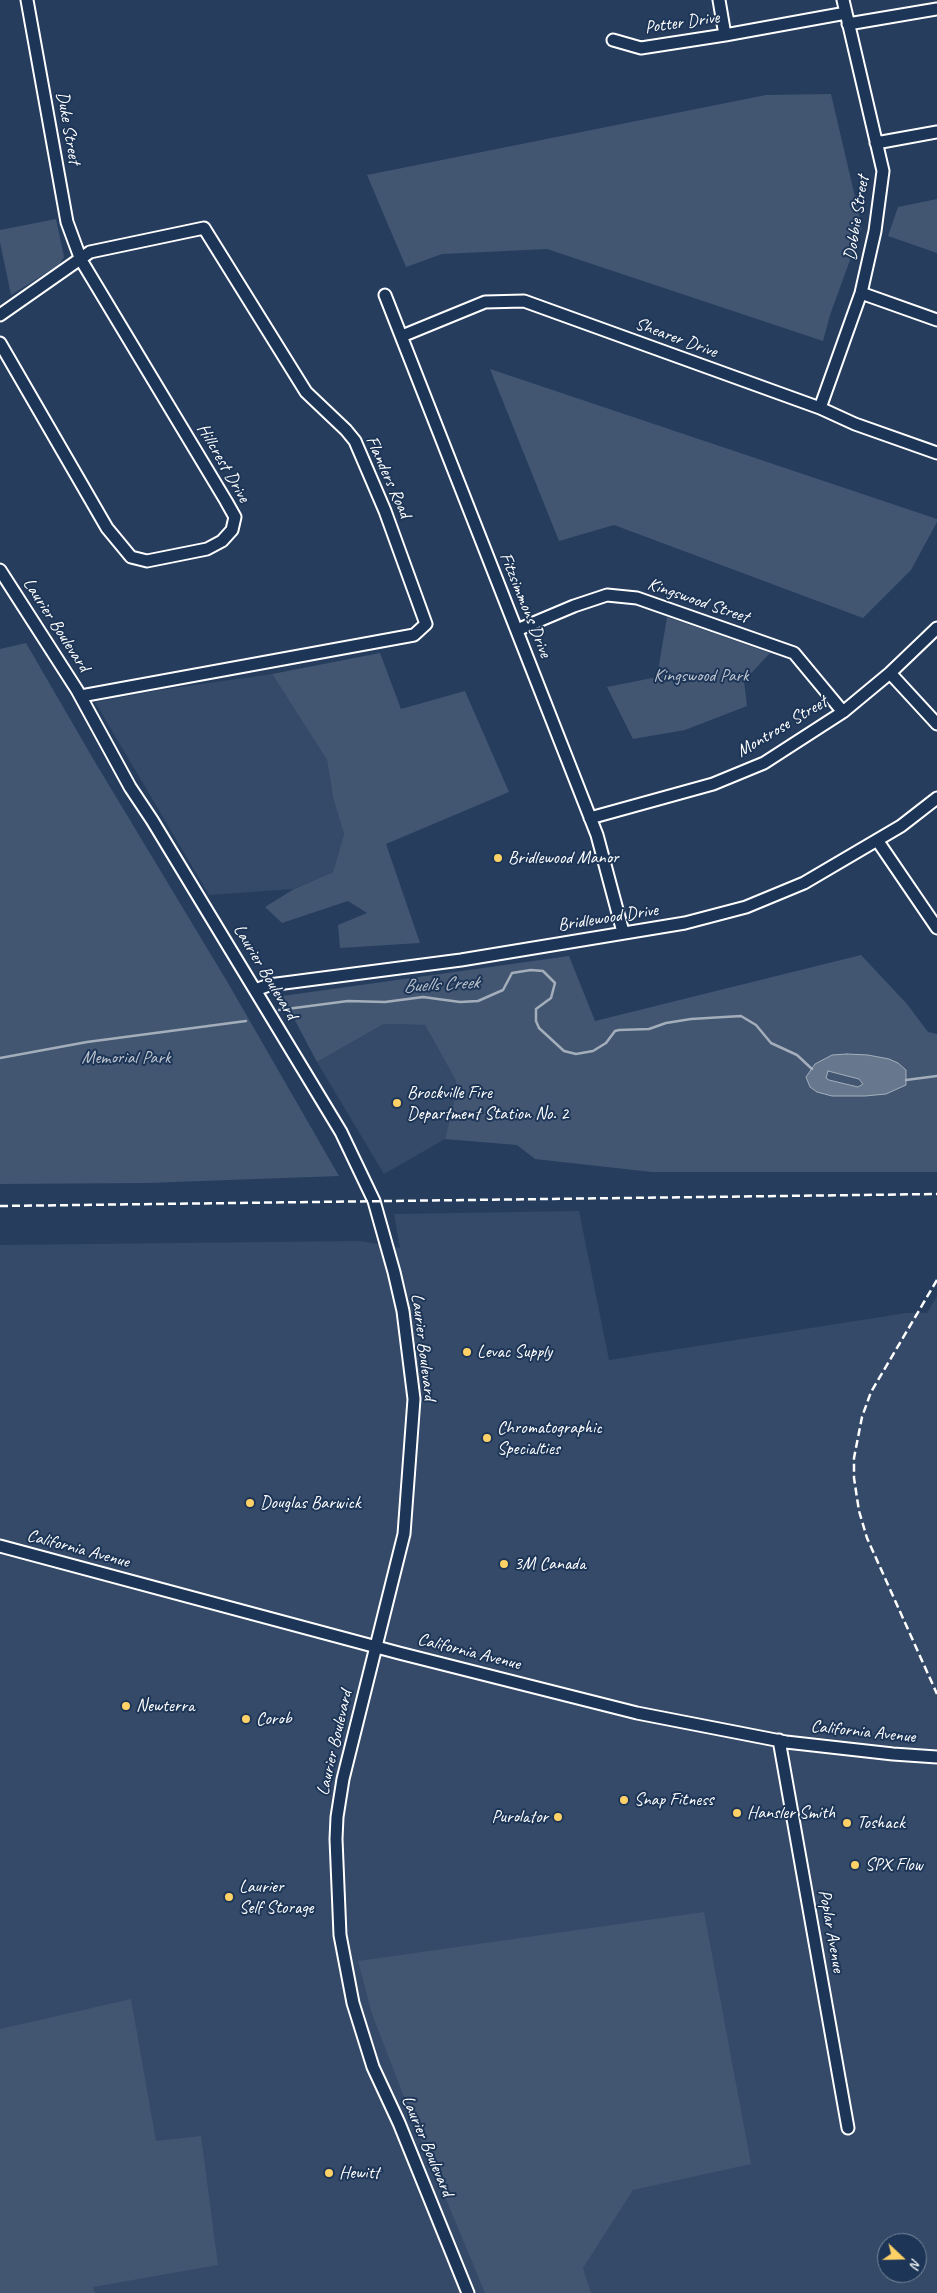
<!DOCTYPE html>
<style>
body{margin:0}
#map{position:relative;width:937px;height:2293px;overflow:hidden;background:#263d5e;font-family:Caveat,sans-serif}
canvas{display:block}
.north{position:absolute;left:877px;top:2233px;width:50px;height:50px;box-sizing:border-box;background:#1d3557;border:1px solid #77869a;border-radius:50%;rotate:111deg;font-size:14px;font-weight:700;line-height:20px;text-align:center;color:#fff}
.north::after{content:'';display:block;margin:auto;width:18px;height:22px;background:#ffd166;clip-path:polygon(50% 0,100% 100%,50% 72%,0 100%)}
</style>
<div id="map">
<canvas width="937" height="2293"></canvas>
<div class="north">N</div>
</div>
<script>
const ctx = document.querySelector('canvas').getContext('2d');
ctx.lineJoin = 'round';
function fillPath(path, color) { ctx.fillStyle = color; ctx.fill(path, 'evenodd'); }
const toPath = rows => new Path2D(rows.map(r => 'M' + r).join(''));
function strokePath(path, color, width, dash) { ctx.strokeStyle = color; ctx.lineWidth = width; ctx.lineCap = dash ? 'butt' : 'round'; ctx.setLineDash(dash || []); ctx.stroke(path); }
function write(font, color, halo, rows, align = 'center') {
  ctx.font = font + ' Caveat,sans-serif'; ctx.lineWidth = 4; ctx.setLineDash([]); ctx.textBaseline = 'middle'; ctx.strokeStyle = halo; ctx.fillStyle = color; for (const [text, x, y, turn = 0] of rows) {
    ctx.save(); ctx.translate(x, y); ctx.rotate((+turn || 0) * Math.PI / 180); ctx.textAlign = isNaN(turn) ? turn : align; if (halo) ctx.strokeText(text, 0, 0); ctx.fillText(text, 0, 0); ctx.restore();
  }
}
fillPath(toPath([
 [272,674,327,760,333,798,344,834,333,872,293,889,209,895,95,702,160,690],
 [384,1024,425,1025,456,1081,454,1102,445,1139,384,1174,317,1062],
 [579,1211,609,1360,906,1313,927,1313,937,1296,937,2293,0,2293,0,1245,360,1241,400,1248,394,1214],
 [887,2243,917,2243,917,2273,887,2273]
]), '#344a68');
fillPath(toPath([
 [831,94,862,227,830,315,823,341,547,249,442,254,406,267,367,175,766,95],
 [937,199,937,253,888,236,898,207],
 [56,219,64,257,59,265,11,295,0,242,0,230],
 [490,369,937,519,937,522,911,570,863,618,614,525,559,541],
 [667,617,770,653,744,681,747,706,685,730,633,739,607,687,657,677],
 [26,643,95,762,228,983,339,1176,146,1183,0,1184,0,649],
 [380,653,401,709,465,691,509,792,386,844,420,943,340,948,338,925,367,913,348,901,282,923,265,907,294,889,333,872,344,834,333,798,327,760,272,674],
 [861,955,907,1004,928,1032,937,1034,937,1172,652,1172,535,1159,517,1145,445,1139,454,1102,456,1081,425,1025,384,1024,317,1062,282,996,569,956,595,1021],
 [704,1912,751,2164,633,2190,583,2268,591,2293,485,2293,408,2107,372,2014,358,1961],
 [131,1999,156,2141,201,2136,218,2265,93,2287,95,2293,0,2293,0,2029]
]), '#425672');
const water = toPath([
 [847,1054,868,1055,889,1059,898,1063,906,1070,906,1085,886,1094,865,1096,832,1096,817,1092,810,1087,806,1077,815,1064,832,1055,847,1054],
 [828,1071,859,1079,863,1084,858,1087,829,1080,826,1078,828,1071]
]);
fillPath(water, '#67788e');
strokePath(water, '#a4aebb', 1);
strokePath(toPath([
 [279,1010,348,1001,385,1002,423,997,460,1002,478,1001,503,990,512,973,531,970,543,971,555,983,551,998,536,1009,536,1021,539,1028,564,1051,576,1054,593,1051,606,1043,615,1031,619,1030,649,1029,666,1023,691,1019,741,1016,756,1025,771,1043,797,1055,812,1069],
 [0,1058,87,1042,246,1021],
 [906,1080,937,1076]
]), '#a4aebb', 2.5);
const minor = toPath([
 [719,0,725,35],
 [848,24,937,9],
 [613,40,641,48,725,35,846,13],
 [876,143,937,132],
 [861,293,937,320],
 [385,295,597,835,623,932],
 [0,315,90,252,204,228,306,392,346,430,355,441,385,511,426,624,414,635,81,696],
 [402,336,485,302,524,301,820,408,855,424,937,453],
 [0,343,107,528,131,557,147,561,207,549,222,541,232,530,235,517,226,501,81,260,67,222,27,0],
 [820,408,861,293,875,231,883,171,843,0],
 [0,570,77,690,130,787,152,820,341,1132,374,1201,394,1272,403,1311,414,1399,404,1534,343,1779,337,1817,336,1839,340,1935,353,2003,373,2067,399,2123,468,2293],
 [517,630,574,606,607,595,637,598,794,653,843,712],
 [890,673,937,724],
 [590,818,713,784,764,763,843,712,890,673,937,628],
 [877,840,937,928],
 [255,990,269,985,461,960,685,923,746,907,804,883,901,826,937,798],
 [0,1546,399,1653,637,1713,786,1742,893,1754,937,1757],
 [779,1740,848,2128]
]);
strokePath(minor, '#fff', 15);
strokePath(minor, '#1d3557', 11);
strokePath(toPath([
 [0,1206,937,1194],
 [937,1280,871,1392,862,1417,854,1458,854,1478,859,1511,867,1538,937,1694]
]), '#fff', 2.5, [8, 4]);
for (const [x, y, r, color] of [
 [498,858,5,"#ffd166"],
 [397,1103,5,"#ffd166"],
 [467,1352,5,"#ffd166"],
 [487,1438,5,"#ffd166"],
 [250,1503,5,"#ffd166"],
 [504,1564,5,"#ffd166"],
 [126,1706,5,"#ffd166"],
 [246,1719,5,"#ffd166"],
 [624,1800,5,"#ffd166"],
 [737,1813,5,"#ffd166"],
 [558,1817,5,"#ffd166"],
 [847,1823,5,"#ffd166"],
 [855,1865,5,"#ffd166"],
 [229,1897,5,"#ffd166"],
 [329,2173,5,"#ffd166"]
]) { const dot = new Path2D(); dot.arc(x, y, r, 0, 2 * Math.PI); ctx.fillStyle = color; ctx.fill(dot); strokePath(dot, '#1d3557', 2); }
write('18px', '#fff', '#1d3557', [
 ["Potter Drive",682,23,-8],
 ["Duke Street",68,128,80],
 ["Dobbie Street",857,218,-81],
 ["Shearer Drive",676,338,20],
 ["Hillcrest Drive",223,463,60],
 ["Flanders Road",388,477,66],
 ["Kingswood Street",698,601,19],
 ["Fitzsimmons Drive",525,605,68],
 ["Laurier Boulevard",56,625,57],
 ["Montrose Street",782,727,-31],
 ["Bridlewood Drive",608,918,-9],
 ["Laurier Boulevard",265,972,59],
 ["Laurier Boulevard",423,1347,83],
 ["California Avenue",78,1549,15],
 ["California Avenue",469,1652,14],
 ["California Avenue",863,1732,6],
 ["Laurier Boulevard",335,1743,-77],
 ["Poplar Avenue",831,1931,80],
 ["Laurier Boulevard",427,2146,67]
]);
write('18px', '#bdc4ce', '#1d3557', [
 ["Kingswood Park",701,676],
 ["Memorial Park",126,1058]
]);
write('18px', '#fff', '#1d3557', [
 ["Bridlewood Manor",508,858],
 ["Brockville Fire",407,1093],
 ["Department Station No. 2",407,1114],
 ["Levac Supply",477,1352],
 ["Chromatographic",497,1428],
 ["Specialties",497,1449],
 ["Douglas Barwick",260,1503],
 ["3M Canada",514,1564],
 ["Newterra",136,1706],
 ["Corob",256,1719],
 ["Snap Fitness",634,1800],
 ["Hansler Smith",747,1813],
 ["Purolator",548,1817,"right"],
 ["Toshack",857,1823],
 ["SPX Flow",865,1865],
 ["Laurier",239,1887],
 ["Self Storage",239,1908],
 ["Hewitt",339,2173]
], 'left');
write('italic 19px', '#bbc2cc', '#1d3557', [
 ["Buells Creek",441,985,-3]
]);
</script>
